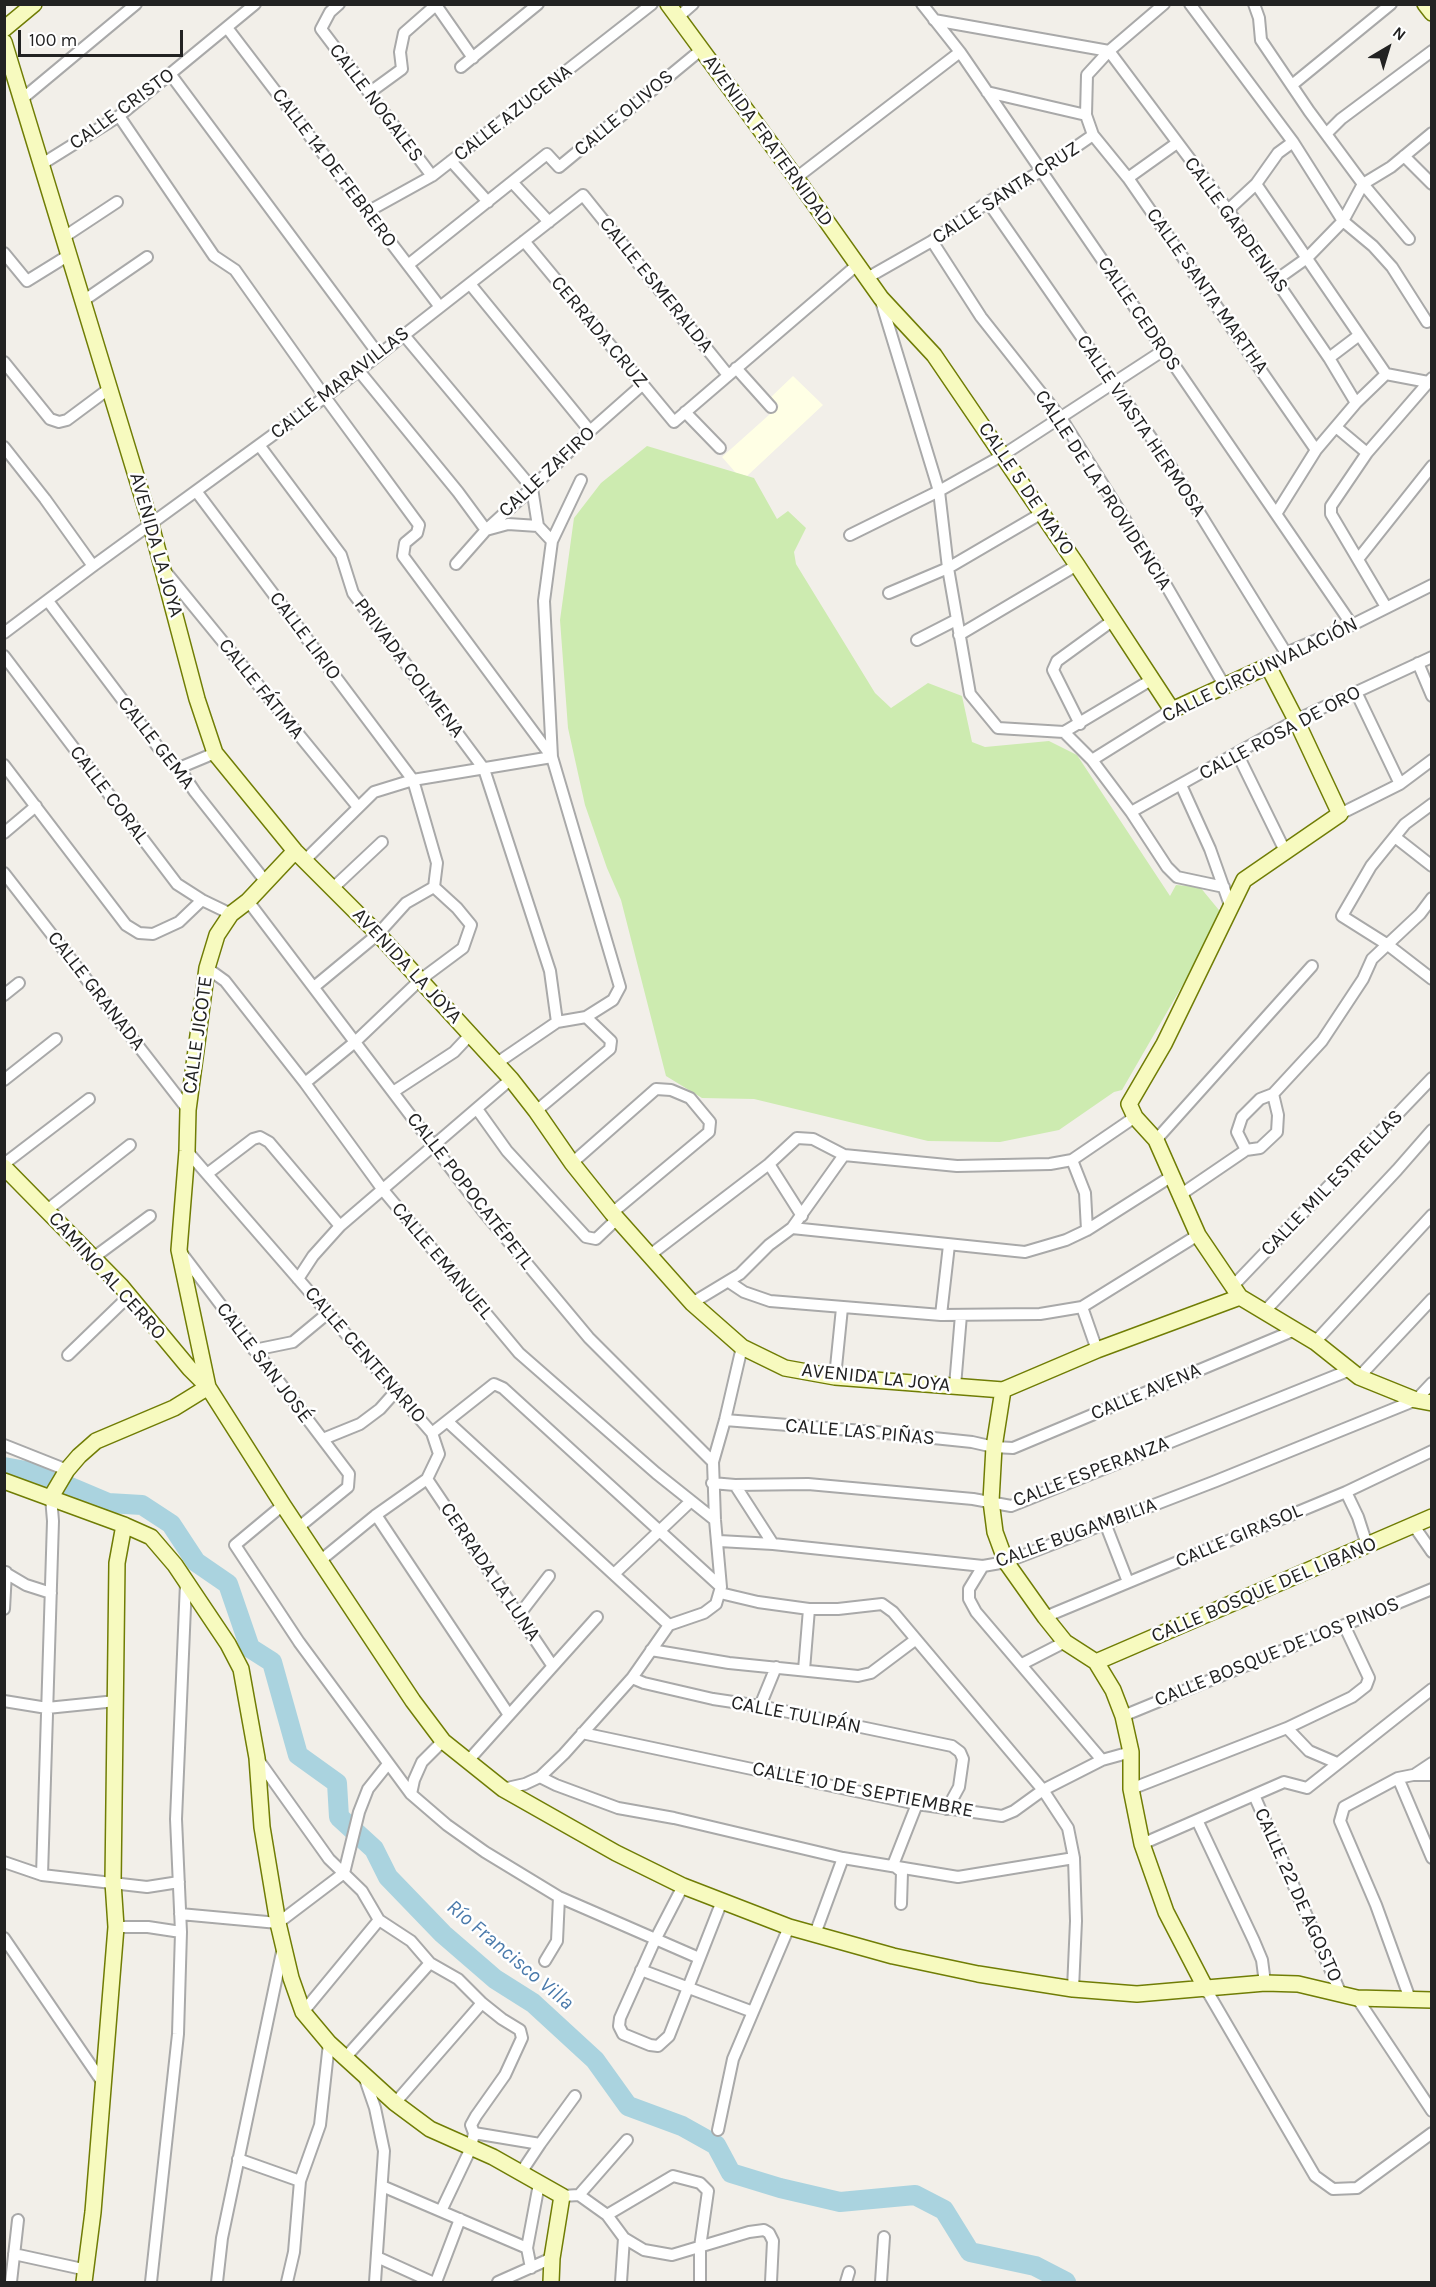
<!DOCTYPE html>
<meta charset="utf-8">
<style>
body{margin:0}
#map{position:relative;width:1436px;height:2287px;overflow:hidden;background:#f2efe9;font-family:Karla,sans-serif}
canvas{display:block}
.frame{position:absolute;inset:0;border:6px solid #222;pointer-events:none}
.north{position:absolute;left:1358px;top:18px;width:60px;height:60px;-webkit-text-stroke:4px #fff;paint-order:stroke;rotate:38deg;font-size:16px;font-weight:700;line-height:24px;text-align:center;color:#222}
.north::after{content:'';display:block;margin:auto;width:21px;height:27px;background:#222;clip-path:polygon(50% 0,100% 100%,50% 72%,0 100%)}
.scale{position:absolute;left:18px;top:30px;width:165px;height:27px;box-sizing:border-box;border:3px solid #222;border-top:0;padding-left:8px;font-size:18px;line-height:21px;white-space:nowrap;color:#222;-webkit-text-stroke:4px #fff;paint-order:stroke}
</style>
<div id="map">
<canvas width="1436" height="2287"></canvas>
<div class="frame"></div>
<div class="north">N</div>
<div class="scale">100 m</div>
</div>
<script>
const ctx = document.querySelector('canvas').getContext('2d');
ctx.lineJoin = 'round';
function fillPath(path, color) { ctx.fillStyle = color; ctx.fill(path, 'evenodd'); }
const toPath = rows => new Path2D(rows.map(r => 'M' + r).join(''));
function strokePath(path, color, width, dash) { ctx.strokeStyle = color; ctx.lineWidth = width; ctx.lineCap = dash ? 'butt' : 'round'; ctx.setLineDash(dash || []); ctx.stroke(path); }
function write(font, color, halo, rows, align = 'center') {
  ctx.font = font + ' Karla,sans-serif'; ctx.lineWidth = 5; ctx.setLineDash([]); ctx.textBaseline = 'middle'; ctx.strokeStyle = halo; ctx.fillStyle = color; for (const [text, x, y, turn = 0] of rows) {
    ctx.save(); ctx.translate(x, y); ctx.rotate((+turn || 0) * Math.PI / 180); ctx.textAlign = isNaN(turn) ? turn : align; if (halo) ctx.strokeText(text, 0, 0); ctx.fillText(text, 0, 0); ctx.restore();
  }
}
fillPath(toPath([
 [793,376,823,405,747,476,736,473,722,457,779,406,771,397]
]), '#ffffe5');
fillPath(toPath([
 [647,446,754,478,777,519,788,511,806,528,794,552,796,564,875,693,891,708,928,683,962,696,972,742,985,747,1049,741,1077,755,1170,896,1176,885,1200,887,1223,915,1122,1090,1114,1092,1059,1130,1000,1142,928,1141,754,1099,702,1098,666,1076,621,900,607,868,585,805,568,728,560,620,574,518,601,483]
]), '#cdebb0');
strokePath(toPath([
 [4,1467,37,1473,108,1503,142,1505,171,1524,196,1562,228,1584,250,1648,272,1662,298,1755,337,1783,339,1817,374,1849,388,1877,443,1934,495,1979,533,2003,595,2060,628,2106,682,2126,716,2145,731,2173,780,2188,840,2202,915,2195,944,2210,970,2252,1035,2266,1066,2282]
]), '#aad3df', 20);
const street = toPath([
 [339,4,330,12,321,29,432,176],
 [922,4,960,52,1352,625],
 [1164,4,1109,51,1087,75,1086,115,1093,135,1128,178,1316,450],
 [1190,4,1293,142,1343,221,1373,246,1392,267,1427,322],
 [1254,4,1259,18,1261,40,1309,111,1363,184,1409,239],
 [436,5,473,58],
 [677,18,693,4],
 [934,20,1109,51,1228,210,1329,358,1356,403],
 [228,29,440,307],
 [461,67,538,4],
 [171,75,379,355],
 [1292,85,1391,4],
 [987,92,1086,115],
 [369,93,402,69,400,52,404,33,437,4],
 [22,99,136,4],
 [119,116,214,256,235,270,325,397,419,525,417,533,405,543,403,556,552,757],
 [1326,134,1341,119,1432,51],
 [1404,156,1432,184],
 [451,161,488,202],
 [42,164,119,116,255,4],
 [796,178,960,52],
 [1128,178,1177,143],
 [512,182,549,222],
 [1256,184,1386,374,1428,382],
 [988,202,1168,462,1286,653],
 [1228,210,1256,184,1278,153,1293,142],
 [367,212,432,176,652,4],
 [64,237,117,202],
 [524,241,674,422,857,265],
 [932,241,981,317,1061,418,1163,580,1224,685],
 [4,253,27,281,69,255],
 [408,265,547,154,559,167,702,49],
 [867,278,932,241,988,202,1041,171,1093,135],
 [1276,280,1307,258,1343,221,1363,184,1391,167,1432,133],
 [470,284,590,431],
 [83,301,147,257],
 [881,301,939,491,948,568,970,694,998,728,1064,732,1092,760,1131,812,1167,867,1177,877,1224,887],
 [403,334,532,488,538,526,552,541],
 [1329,358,1358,336],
 [4,362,50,419,59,422,67,420,110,388],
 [736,368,771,407],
 [359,371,458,492,486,530,508,524,538,526],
 [685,412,720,448],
 [1336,427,1367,453],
 [259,445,341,555,353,593,484,769,550,971,557,1022],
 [4,447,45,499,93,566],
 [196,491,413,780,437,863,434,887],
 [1276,514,1316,450,1356,403,1386,374],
 [850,535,939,491,1003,455,1164,350],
 [1359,558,1432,466],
 [456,564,486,530,532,488,590,431,642,385],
 [165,571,358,807],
 [889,593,948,568,1042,513],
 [48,601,158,747,179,768,195,792,266,882],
 [1386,607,1331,514,1331,506,1367,453,1432,378],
 [4,633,93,566,325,397,583,195,728,375],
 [959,635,1077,565],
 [917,640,956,620],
 [4,656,177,884,202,900,231,914],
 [1418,663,1432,696],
 [1268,666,1286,653,1352,625,1432,585],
 [1356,692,1400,784],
 [1080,724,1053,670,1057,661,1112,621],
 [1064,732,1151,680],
 [1237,753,1286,853],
 [1092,760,1172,710],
 [4,765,126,925,139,933,153,934,179,922,202,900],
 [179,768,215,753],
 [1181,785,1210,849,1231,908],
 [1432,804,1405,824,1371,866,1342,916,1388,945,1432,979],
 [1131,812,1296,720,1432,657],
 [1340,814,1400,784,1432,760],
 [4,833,36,806],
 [1395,837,1432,866],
 [305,860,374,792,413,780,552,757],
 [4,873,188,1110],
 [333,888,382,842],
 [248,901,483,1211,589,1338,713,1462],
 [207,968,225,981,305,1083,383,1190,519,1353,656,1473,715,1520],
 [314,987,378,934,406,903,434,887],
 [4,995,19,983],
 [497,1063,557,1022,586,1017,613,1000,620,987,552,757,544,601,552,541,581,480],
 [4,1080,56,1039],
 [305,1083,355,1042,420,980,463,948,471,925,457,908,434,887],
 [393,1092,454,1052,470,1035],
 [477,1109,507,1151,586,1237,596,1239,617,1219],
 [536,1111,610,1049,611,1041,586,1017],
 [1156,1140,1312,966],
 [1246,1150,1260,1148,1277,1132,1278,1115,1273,1094],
 [187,1151,432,1433,494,1384,503,1388,721,1587],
 [1072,1160,1085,1193,1087,1230],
 [572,1163,656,1089,671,1090,690,1098,710,1122,709,1132,612,1213],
 [4,1164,89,1099],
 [769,1164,802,1216],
 [207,1174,253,1139,260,1137,269,1142,340,1226],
 [1180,1195,1246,1150,1237,1132,1242,1117,1260,1099,1273,1094,1322,1041,1363,979,1372,959,1420,914,1432,898],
 [47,1210,130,1145],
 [792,1228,844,1155],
 [183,1255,349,1474,348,1487,299,1527],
 [650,1255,769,1164,797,1138,813,1139,844,1155,957,1166,1050,1164,1072,1160,1135,1117],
 [93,1258,150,1216],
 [298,1279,313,1256,340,1226,511,1079],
 [729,1282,744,1292,770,1301,941,1315,1040,1314,1082,1307,1198,1235],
 [1232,1287,1432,1078],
 [692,1303,740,1274,769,1245,792,1228,1025,1252,1066,1240,1087,1230,1172,1176],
 [1082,1307,1097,1350],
 [1264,1312,1397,1170,1432,1130],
 [941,1315,949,1245],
 [1315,1342,1432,1215],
 [254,1350,293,1342,328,1313],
 [68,1355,129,1296],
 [835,1377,842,1308],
 [1359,1377,1432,1299],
 [955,1386,961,1315],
 [725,1420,876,1432,972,1442,994,1447,1013,1448,1295,1330],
 [448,1422,669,1625],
 [323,1439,360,1424,380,1409,396,1391],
 [4,1445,67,1470],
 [427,1479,552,1665],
 [712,1483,735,1485,808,1484,973,1499,1011,1506,1350,1370],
 [735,1485,773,1544],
 [1346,1492,1358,1517,1367,1545],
 [283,1505,235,1545,299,1642,411,1794,447,1825,485,1852,559,1897,699,1958],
 [376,1515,509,1715],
 [1105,1523,1128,1582],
 [1414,1526,1432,1552],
 [719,1541,773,1544,983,1566,1006,1562,1216,1481,1416,1400,1432,1383],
 [321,1560,376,1515,427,1479,439,1454,432,1433],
 [983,1566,969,1589,969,1599,976,1612,1102,1760],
 [4,1572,26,1585,51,1593],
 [614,1574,691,1501],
 [720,1593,758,1602,809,1609,838,1609,882,1604,893,1612,1043,1790,1068,1828,1074,1858,1076,1921,1073,1989],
 [4,1609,6,1572],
 [519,1615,549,1576],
 [1045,1617,1346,1492,1432,1451],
 [651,1650,729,1663,858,1676,871,1673,915,1640],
 [1022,1664,1065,1642],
 [804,1670,809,1609],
 [632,1678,644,1683,713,1699,760,1706,952,1746,960,1752,963,1759,959,1787,947,1809],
 [4,1701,47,1708,116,1701],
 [760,1706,776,1667],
 [1123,1716,1432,1589],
 [1287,1728,1309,1751,1337,1763],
 [582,1733,917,1804,1002,1816,1014,1811,1043,1790,1102,1760,1131,1752],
 [257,1758,329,1859,362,1891,379,1920,411,1941,430,1963,458,1979,482,2003,502,2019,520,2030,522,2038,505,2075,476,2116,471,2125,474,2133,471,2148,441,2211],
 [467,1762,597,1617],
 [1414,1775,1432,1763],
 [540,1777,556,1785,618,1808,674,1818,843,1858,958,1877,1074,1858],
 [1398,1778,1432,1858],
 [503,1789,525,1784,540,1777,564,1754,632,1678,669,1625,704,1613,716,1604,721,1587,715,1520,713,1462,725,1420,742,1347],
 [1131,1789,1287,1728,1352,1697,1366,1686,1369,1678,1344,1625],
 [411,1794,414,1780,422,1762,443,1741],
 [1254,1795,1341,1994],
 [1197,1820,1254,1941,1262,1960,1265,1983],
 [1142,1844,1284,1782,1307,1788,1432,1689],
 [4,1862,42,1875,147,1887,179,1882],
 [42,1875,53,1521,51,1497],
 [683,1886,655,1940,620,2018,619,2026,623,2034,650,2045,658,2046,669,2036,722,1901],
 [901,1904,902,1872,893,1865,917,1804],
 [180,1914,278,1923,344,1873,359,1812,368,1789,388,1764],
 [116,1927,148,1927,181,1932],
 [815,1934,843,1858],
 [4,1938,103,2083],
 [545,1961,557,1941,559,1897],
 [641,1970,753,2012],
 [1206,1989,1315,2176,1333,2189,1357,2188,1432,2133],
 [1357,1998,1432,2111],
 [1410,1999,1376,1905,1340,1821,1344,1807,1398,1778,1413,1775,1432,1775],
 [303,2012,379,1920],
 [345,2058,430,1963],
 [364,2076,375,2108,384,2151,375,2282],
 [395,2103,482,2003],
 [718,2130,733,2059,789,1927],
 [474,2133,540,2144],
 [238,2159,300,2181],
 [520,2174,540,2144,575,2096],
 [382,2186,527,2248],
 [579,2195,627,2140],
 [562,2196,579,2195,607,2215,624,2238,644,2250,672,2255,749,2232,764,2230,769,2233,773,2241,771,2282],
 [607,2215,673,2176,700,2183,708,2191,700,2247,700,2282],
 [14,2254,87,2270],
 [377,2257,432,2282],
 [531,2268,527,2248,539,2184],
 [11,2282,18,2220],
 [151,2282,178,2034,181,1932,176,1819,186,1583],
 [217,2282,222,2238,282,1952],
 [287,2282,294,2252,300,2181,320,2125,329,2043],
 [436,2282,460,2219],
 [498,2282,552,2258],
 [621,2282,624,2238],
 [846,2282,849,2272],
 [881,2282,884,2237]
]);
const secondary = toPath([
 [668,4,796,178,881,298,934,355,1077,565,1172,710,1268,666,1296,720,1340,814,1244,880,1164,1044,1129,1104,1135,1117,1156,1140,1198,1235,1240,1297,1315,1342,1359,1377,1416,1400,1432,1403],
 [1425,4,1432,13],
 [4,29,34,4],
 [4,42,151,525,197,699,215,753,295,851,378,934,511,1079,536,1111,572,1163,612,1213,692,1303,742,1347,785,1368,835,1377,1003,1390,1097,1350,1240,1297],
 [295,851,248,901,231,914,217,935,207,968,188,1110,187,1151,179,1250,208,1387,283,1505,413,1701,443,1741,503,1789,616,1853,683,1886,789,1927,893,1956,978,1974,1073,1989,1137,1994,1265,1983,1298,1984,1357,1998,1432,2000],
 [4,1167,121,1286,190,1369,208,1387],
 [1003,1390,994,1447,991,1501,995,1532,1006,1562,1045,1617,1065,1642,1096,1662,1113,1690,1123,1716,1131,1752,1131,1789,1142,1844,1166,1912,1206,1989],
 [4,1481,124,1525,151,1537,175,1565,228,1644,241,1669,257,1758,262,1827,278,1923,291,1978,303,2012,329,2043,395,2103,430,2129,493,2157,562,2196,552,2258,551,2282],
 [51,1497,67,1470,79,1456,96,1441,174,1408,208,1387],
 [1096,1662,1432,1517],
 [84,2282,93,2212,116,1927,113,1882,117,1563,124,1525]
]);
strokePath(street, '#a9a9a9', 14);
strokePath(secondary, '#707d05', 18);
strokePath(street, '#fff', 10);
strokePath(secondary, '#f7fabf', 15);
write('20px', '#222', '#fff', [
 ["CALLE NOGALES",376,103,53],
 ["CALLE CRISTO",122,109,-36],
 ["CALLE AZUCENA",513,113,-38],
 ["CALLE OLIVOS",624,113,-40],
 ["AVENIDA FRATERNIDAD",768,141,54],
 ["CALLE 14 DE FEBRERO",334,168,53],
 ["CALLE SANTA CRUZ",1006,193,-33],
 ["CALLE GARDENIAS",1236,225,54],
 ["CALLE ESMERALDA",656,285,51],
 ["CALLE SANTA MARTHA",1207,291,55],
 ["CALLE CEDROS",1139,314,56],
 ["CERRADA CRUZ",599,332,50],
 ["CALLE MARAVILLAS",340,383,-38],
 ["CALLE VIASTA HERMOSA",1141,426,56],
 ["CALLE ZAFIRO",547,472,-43],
 ["CALLE 5 DE MAYO",1026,489,56],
 ["CALLE DE LA PROVIDENCIA",1103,490,57],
 ["AVENIDA LA JOYA",156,545,74],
 ["CALLE LIRIO",305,636,53],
 ["PRIVADA COLMENA",409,668,53],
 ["CALLE CIRCUNVALACIÓN",1260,670,-26],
 ["CALLE FÁTIMA",261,689,51],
 ["CALLE ROSA DE ORO",1280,733,-28],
 ["CALLE GEMA",156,743,52],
 ["CALLE CORAL",109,795,53],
 ["AVENIDA LA JOYA",407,966,47],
 ["CALLE GRANADA",96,991,52],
 ["CALLE JICOTE",198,1035,-82],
 ["CALLE MIL ESTRELLAS",1332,1183,-46],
 ["CALLE POPOCATÉPETL",470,1191,52],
 ["CALLE EMANUEL",442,1261,50],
 ["CAMINO AL CERRO",107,1276,48],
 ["CALLE CENTENARIO",365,1355,49],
 ["CALLE SAN JOSÉ",264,1363,53],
 ["AVENIDA LA JOYA",876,1378,6],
 ["CALLE AVENA",1146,1392,-23],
 ["CALLE LAS PIÑAS",860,1432,5],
 ["CALLE ESPERANZA",1091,1472,-21],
 ["CALLE BUGAMBILIA",1076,1533,-20],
 ["CALLE GIRASOL",1239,1536,-23],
 ["CERRADA LA LUNA",490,1572,56],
 ["CALLE BOSQUE DEL LIBANO",1264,1590,-23],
 ["CALLE BOSQUE DE LOS PINOS",1277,1652,-22],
 ["CALLE TULIPÁN",796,1715,11],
 ["CALLE 10 DE SEPTIEMBRE",863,1790,11],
 ["CALLE 22 DE AGOSTO",1298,1895,66]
]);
write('italic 21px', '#4a7aab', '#fff', [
 ["Río Francisco Villa",510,1955,40]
]);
</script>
